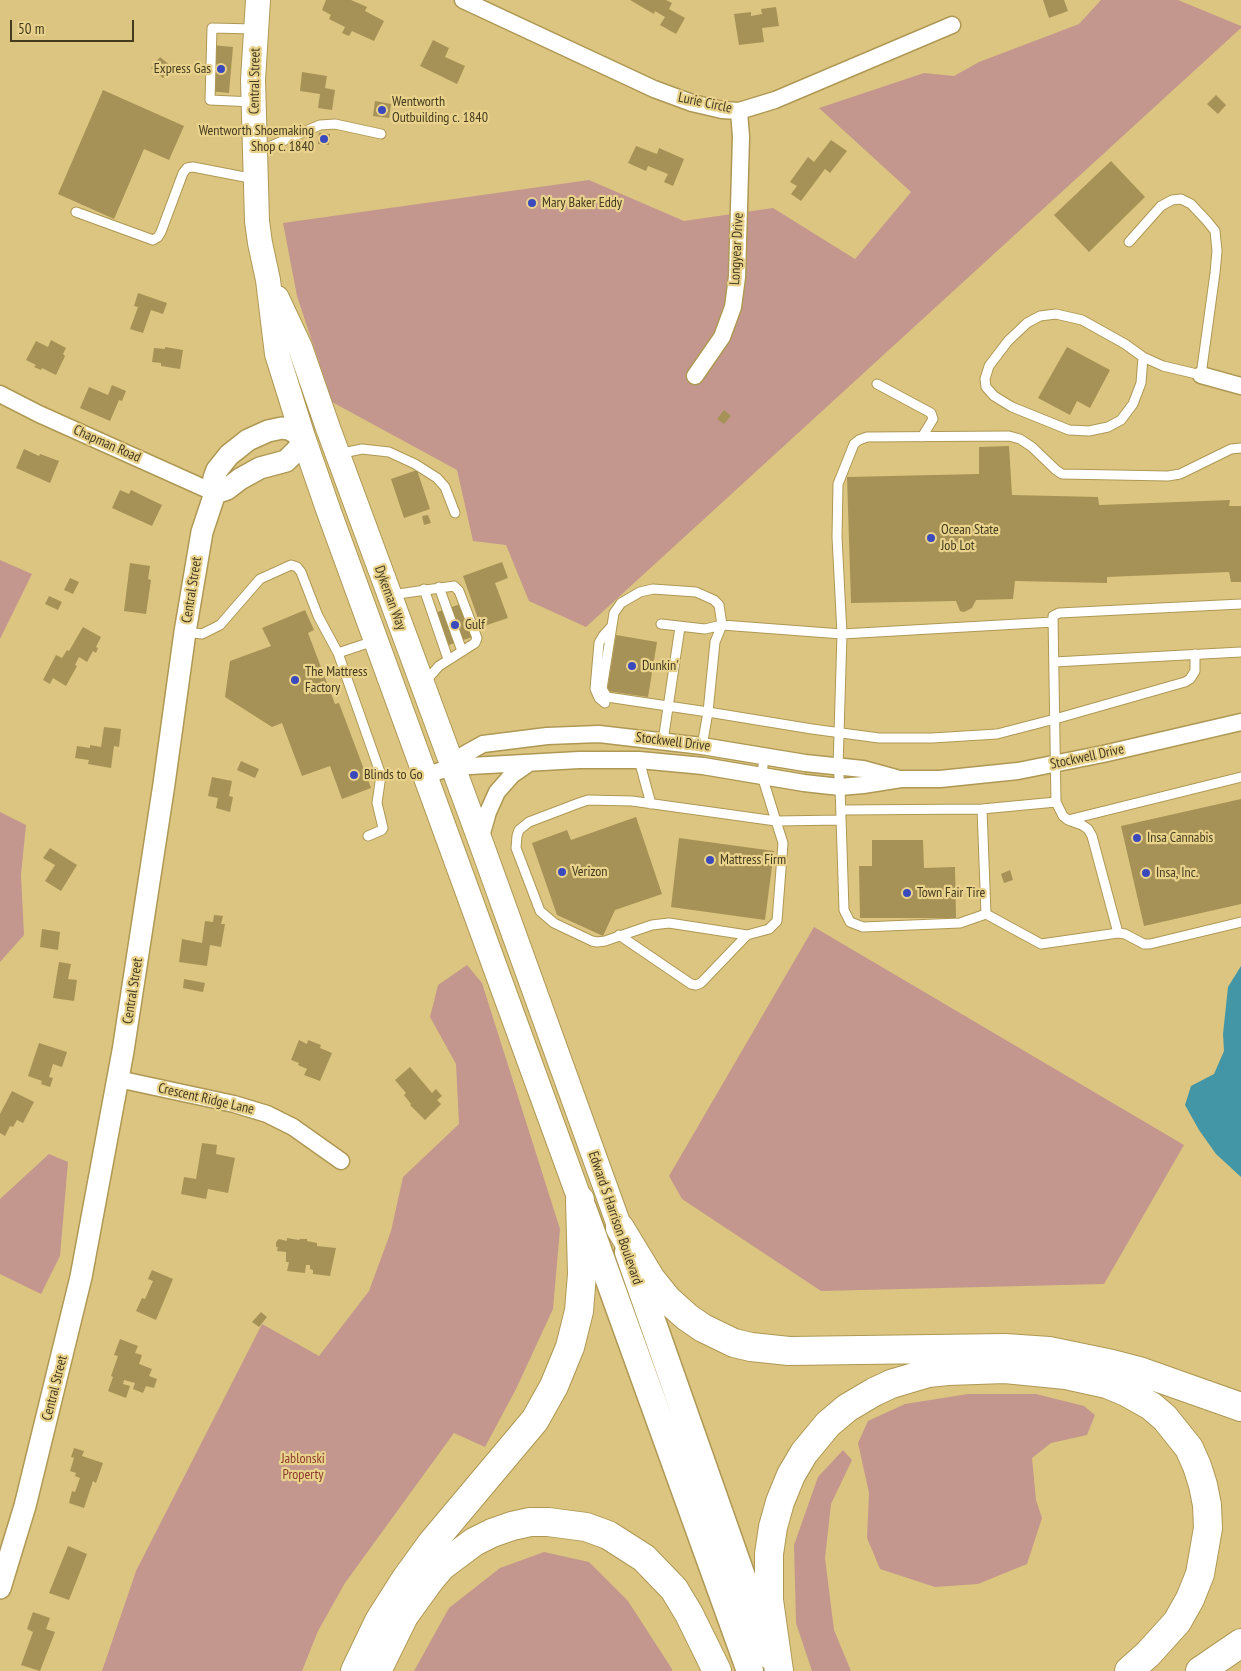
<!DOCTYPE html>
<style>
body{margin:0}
#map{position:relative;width:1241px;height:1671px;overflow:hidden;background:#dcc580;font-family:"PT Sans Narrow",sans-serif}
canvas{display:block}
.scale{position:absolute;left:10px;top:20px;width:124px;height:22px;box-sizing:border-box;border:2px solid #443b1e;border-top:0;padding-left:6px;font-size:15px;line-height:18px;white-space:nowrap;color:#443b1e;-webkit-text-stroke:4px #e9d28c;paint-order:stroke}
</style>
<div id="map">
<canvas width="1241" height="1671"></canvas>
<div class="scale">50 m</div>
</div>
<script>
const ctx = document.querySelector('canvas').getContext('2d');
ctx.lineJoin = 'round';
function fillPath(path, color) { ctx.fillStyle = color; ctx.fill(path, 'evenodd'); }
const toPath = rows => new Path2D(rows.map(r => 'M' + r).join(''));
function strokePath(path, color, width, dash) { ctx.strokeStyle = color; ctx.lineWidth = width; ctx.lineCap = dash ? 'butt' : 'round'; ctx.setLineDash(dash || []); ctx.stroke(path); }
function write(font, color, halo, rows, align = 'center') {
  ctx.font = font + ' "PT Sans Narrow",sans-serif'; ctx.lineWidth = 4.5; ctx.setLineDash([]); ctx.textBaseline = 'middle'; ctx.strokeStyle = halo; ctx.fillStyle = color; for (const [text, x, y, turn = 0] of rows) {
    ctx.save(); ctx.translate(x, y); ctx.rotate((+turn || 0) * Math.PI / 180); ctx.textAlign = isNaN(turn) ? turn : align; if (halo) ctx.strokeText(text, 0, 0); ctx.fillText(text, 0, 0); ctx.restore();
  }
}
fillPath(toPath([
 [1101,0,1178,0,1241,26,1241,28,586,627,529,601,506,545,473,541,457,470,332,402,297,296,283,223,589,180,684,221,773,208,855,259,911,192,819,108,924,73,954,76,979,62,1079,24],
 [0,560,32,574,0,639],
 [0,812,26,825,21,875,24,935,0,962],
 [814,927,1184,1145,1104,1284,821,1291,682,1199,669,1176],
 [467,965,482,983,560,1229,553,1309,516,1389,485,1447,454,1433,345,1583,318,1631,302,1671,102,1671,136,1571,262,1324,319,1356,369,1291,391,1231,403,1177,459,1124,456,1064,430,1017,438,985],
 [49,1154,68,1162,60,1256,41,1294,0,1274,0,1199],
 [968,1394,1036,1394,1084,1406,1095,1415,1087,1435,1051,1443,1032,1458,1036,1500,1042,1518,1027,1564,978,1584,935,1587,880,1569,867,1538,869,1493,858,1443,868,1421,905,1404],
 [843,1450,852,1460,831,1504,825,1558,834,1630,851,1671,812,1671,796,1623,794,1545,818,1477],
 [544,1552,589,1562,628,1601,672,1669,672,1671,414,1671,449,1608,500,1568]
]), '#c3978e');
fillPath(toPath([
 [1241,966,1241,1177,1216,1154,1199,1130,1185,1105,1191,1086,1214,1074,1224,1051,1223,1034,1228,987]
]), '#4396a5');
fillPath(toPath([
 [326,0,351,0,367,7,365,11,384,21,374,41,352,31,349,36,342,33,345,27,329,19,331,15,322,10],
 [630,0,666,0,672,3,669,9,685,18,676,34,660,25,665,17,655,11,654,14],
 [1043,0,1064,0,1068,11,1049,18],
 [776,7,779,26,762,28,764,42,739,45,734,14,751,12,751,16,762,14,761,9],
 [433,40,449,48,445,57,465,66,457,84,420,66],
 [212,45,233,47,229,93,208,91],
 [160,57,172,67,163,78,151,68],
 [302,72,327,76,325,88,335,90,332,110,318,108,320,94,300,91],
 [103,90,184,126,169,160,144,149,114,219,58,194],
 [1216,95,1226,105,1218,114,1207,104],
 [375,101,391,104,389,118,373,116],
 [319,133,330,134,329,145,318,144],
 [831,140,847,151,830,173,825,169,801,201,791,194,797,186,790,182,808,157,814,162],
 [636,146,657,154,659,148,684,159,673,186,664,182,668,174,648,166,646,171,628,163],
 [1111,161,1145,197,1089,252,1054,215],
 [138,293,167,303,163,314,151,310,143,333,130,329,138,307,134,306],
 [51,340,66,348,63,354,65,356,56,375,42,368,41,370,34,367,36,365,26,360,36,341,48,347],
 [165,347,183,350,180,369,161,366,161,363,152,362,154,348,165,349],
 [1067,347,1110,370,1090,408,1077,401,1070,415,1038,398],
 [112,385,126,391,122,401,119,400,110,421,80,408,89,387,108,395],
 [724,410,731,416,724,424,717,419],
 [1009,446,1012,495,1098,497,1099,505,1230,500,1229,506,1241,506,1241,582,1231,582,1229,572,1107,577,1107,583,1015,581,1013,599,976,600,972,608,964,612,960,611,956,601,851,603,847,477,979,474,979,447],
 [24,449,39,456,40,454,59,461,50,483,16,468],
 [417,470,430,509,404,518,391,479],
 [120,490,129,494,131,490,162,505,152,526,112,508],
 [428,515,431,523,424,525,422,516],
 [502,562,508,578,495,583,508,618,481,627,463,576],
 [130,563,150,566,148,579,151,580,146,614,124,611],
 [70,578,79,582,73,594,64,590],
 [49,596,62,602,58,610,45,604],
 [466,602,478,635,443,647,432,614],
 [305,610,314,630,308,633,335,704,339,703,371,788,342,799,330,766,302,776,282,723,272,727,225,697,230,661,271,646,262,628],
 [83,627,101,637,96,647,98,648,96,653,93,651,87,662,79,657,75,665,77,666,66,686,53,678,50,684,43,680,56,655,62,658,67,650,69,651],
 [616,635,657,642,648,697,607,691],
 [104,727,121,729,119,747,114,746,111,768,88,764,89,760,75,758,77,746,90,748,90,745,101,747],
 [241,761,259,769,255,778,237,770],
 [212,777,232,781,229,796,233,797,230,812,216,808,218,798,208,796],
 [1241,799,1241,904,1144,926,1121,826],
 [636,817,662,894,615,910,603,936,557,915,532,843,567,830,571,840],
 [679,838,774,851,765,920,671,907],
 [872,840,923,840,924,868,955,867,956,918,860,918,859,866,872,866],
 [50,848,77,865,61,891,45,881,55,865,43,858],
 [1010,870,1013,880,1004,883,1001,874],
 [214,915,223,916,221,924,225,924,221,947,210,945,207,966,179,962,182,939,202,943,205,921,213,922],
 [42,929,60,932,58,950,40,947],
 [59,962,71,964,68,979,77,980,74,1001,53,998],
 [184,979,205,983,203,992,183,988],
 [299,1040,307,1044,308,1040,321,1045,320,1048,332,1053,320,1081,304,1075,307,1069,298,1065,299,1063,291,1060],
 [39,1043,67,1052,62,1067,53,1064,49,1077,53,1078,50,1087,41,1084,42,1081,28,1076],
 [410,1067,432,1093,436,1089,442,1096,437,1100,441,1104,425,1120,410,1105,411,1104,404,1095,406,1093,395,1080],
 [12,1091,34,1102,23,1123,17,1120,13,1127,10,1126,5,1136,0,1133,0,1114],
 [202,1143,217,1145,216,1154,235,1158,228,1193,208,1189,206,1199,181,1194,184,1177,196,1179],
 [287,1238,299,1240,300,1239,307,1239,307,1241,317,1243,317,1246,336,1248,330,1276,313,1274,313,1270,310,1269,310,1265,306,1265,305,1273,287,1271,289,1262,286,1262,286,1252,277,1251,278,1247,276,1247,276,1242,279,1239,287,1241],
 [152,1270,173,1279,156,1320,136,1311,142,1298,145,1299,153,1281,148,1279],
 [261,1312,267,1317,259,1327,252,1322],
 [120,1339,138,1346,135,1353,142,1355,139,1364,152,1369,149,1376,157,1379,154,1388,146,1386,143,1393,133,1389,135,1383,124,1380,123,1384,130,1386,126,1398,108,1391,113,1377,111,1376,118,1356,114,1355],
 [74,1448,84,1451,82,1456,103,1463,96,1483,93,1481,84,1508,69,1503,72,1491,75,1492,80,1478,75,1476,76,1473,70,1471,74,1458,71,1457],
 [68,1546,87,1554,69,1600,49,1593],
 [33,1612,50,1618,46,1629,55,1632,40,1671,21,1665,33,1632,27,1629]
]), '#a69256');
const service = toPath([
 [254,102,210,100,212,28,255,29],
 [257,152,320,125,335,124,381,134],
 [76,212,153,240,158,237,161,232,183,173,187,168,193,167,255,179],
 [1129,242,1161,206,1172,200,1181,199,1191,204,1207,221,1215,231,1217,251,1215,273,1201,375,1163,366,1143,357,1125,344,1082,320,1056,314,1040,316,1027,323,1008,341,989,366,985,379,986,387,994,396,1012,407,1069,430,1089,431,1108,427,1121,420,1133,404,1141,383,1143,357],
 [877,384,931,413,933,419,922,437],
 [338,454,362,449,389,452,415,464,437,478,445,487,455,513],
 [439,587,462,651],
 [424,589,448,659],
 [391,595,454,586,459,591,477,638,475,643,439,666,424,683],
 [661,624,705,629,722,625,842,634,1053,622],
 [186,632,202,634,220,625,260,579,291,565,297,567,301,572,318,616,338,653,374,641],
 [338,653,381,775,377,803,383,828,382,830,368,836],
 [1054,662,1241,652],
 [605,703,599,698,595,689,599,643,603,636,611,627],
 [663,741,680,627],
 [702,746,708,712,715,642,722,625,719,605,714,600,696,592,653,589,640,592,621,603,614,613,602,689,607,697,708,712,812,729,879,738,932,738,997,734,1055,719,1185,682,1190,679,1195,671,1195,654],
 [764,756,762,776,776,821,783,843,777,921,769,929,747,935,669,923,652,925,605,941,597,942,592,941,554,923,540,911,516,848,517,836,519,830,529,822,579,803,588,800,632,801,776,821,841,820],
 [639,760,651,804],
 [982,809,986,914,1041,944,1118,933,1125,934,1144,944,1150,944,1241,922],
 [841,810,982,809,1056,802],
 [1068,820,1241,777],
 [986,914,960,923,863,927,850,922,844,910,840,787,838,767,842,634,837,537,838,484,854,444,859,440,867,437,1009,436,1020,439,1032,447,1056,470,1062,474,1168,476,1180,474,1231,449,1241,448],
 [1118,933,1092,836,1088,829,1082,825,1068,820,1063,816,1056,802,1053,616,1059,613,1241,604],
 [619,935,691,984,696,985,701,983,747,935]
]);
const minor = toPath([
 [463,0,654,89,692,103,722,110,739,111,775,100,952,25],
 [1201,375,1241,386],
 [695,376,722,337,733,307,737,277,741,137,739,111],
 [0,394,39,414,215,493],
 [452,767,465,754,483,744,547,736,599,734,702,746,805,763,863,769,896,778],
 [424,776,452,767,579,760,639,760,703,766,804,783,840,787,863,785,901,779,940,779,1018,771,1103,754,1241,722],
 [480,840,488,812,497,792,512,775,528,764],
 [118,1079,234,1104,267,1114,293,1127,341,1161]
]);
const tertiary = toPath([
 [215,493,213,487,214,478,217,470,229,455,248,440,268,431,282,428,289,429,303,437],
 [0,1588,25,1506,81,1277,123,1051,164,784,185,632,202,532,215,493,227,489,240,479,260,468,286,461,298,449,303,437]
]);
const secondary = toPath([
 [258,0,253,80,257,221,260,243,268,280,277,354,303,437,329,512,580,1200],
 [277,298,300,347,328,428,480,840,620,1228]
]);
const primary = toPath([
 [583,1208,750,1671],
 [628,1252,770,1656]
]);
const motorway = toPath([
 [620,1228,651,1279,668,1300,687,1317,703,1328,734,1343,751,1347,789,1351,1005,1348,1049,1351,1112,1364,1139,1371,1241,1407],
 [355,1671,379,1621,405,1580,431,1544,535,1420,554,1386,570,1347,579,1311,582,1274,580,1200],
 [377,1671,404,1616,430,1580,442,1566,474,1542,492,1533,512,1526,530,1522,548,1522,586,1527,608,1535,644,1558,674,1589,689,1614,717,1671],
 [779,1671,769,1600,769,1554,773,1527,780,1502,791,1475,804,1453,828,1424,847,1408,874,1392,891,1384,928,1373,948,1371,1005,1369,1066,1375,1107,1384,1126,1392,1151,1406,1165,1418,1189,1448,1197,1466,1203,1485,1207,1505,1208,1528,1200,1574,1190,1599,1177,1622,1148,1654,1129,1671],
 [1200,1671,1241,1643]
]);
strokePath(service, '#ae9854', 11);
strokePath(minor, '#ae9854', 19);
strokePath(tertiary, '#ae9854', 24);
strokePath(secondary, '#ae9854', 26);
strokePath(primary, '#ae9854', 29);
strokePath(motorway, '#ae9854', 30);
strokePath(service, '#fff', 9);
strokePath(minor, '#fff', 16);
strokePath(tertiary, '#fff', 21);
strokePath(secondary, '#fff', 24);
strokePath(primary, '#fff', 26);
strokePath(motorway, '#fff', 28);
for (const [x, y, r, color] of [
 [221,69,5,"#3a49bc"],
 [382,110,5,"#3a49bc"],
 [324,139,5,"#3a49bc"],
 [532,203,5,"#3a49bc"],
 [931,538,5,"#3a49bc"],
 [455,625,5,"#3a49bc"],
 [632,666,5,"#3a49bc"],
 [295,680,5,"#3a49bc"],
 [354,775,5,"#3a49bc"],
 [1137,838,5,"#3a49bc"],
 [710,860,5,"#3a49bc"],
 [562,872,5,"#3a49bc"],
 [1146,873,5,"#3a49bc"],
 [907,893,5,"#3a49bc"]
]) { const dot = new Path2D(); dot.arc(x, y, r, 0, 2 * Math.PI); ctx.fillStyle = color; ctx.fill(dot); strokePath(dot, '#e9d28c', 2); }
write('14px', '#443b1e', '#e9d28c', [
 ["Express Gas",211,69,"right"],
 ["Wentworth",392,102],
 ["Outbuilding c. 1840",392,118],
 ["Wentworth Shoemaking",314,131,"right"],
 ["Shop c. 1840",314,147,"right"],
 ["Mary Baker Eddy",542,203],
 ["Ocean State",941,530],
 ["Job Lot",941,546],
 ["Gulf",465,625],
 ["Dunkin'",642,666],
 ["The Mattress",305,672],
 ["Factory",305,688],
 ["Blinds to Go",364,775],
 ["Insa Cannabis",1147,838],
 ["Mattress Firm",720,860],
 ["Verizon",572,872],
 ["Insa, Inc.",1156,873],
 ["Town Fair Tire",917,893]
], 'left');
write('14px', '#443b1e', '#e9d28c', [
 ["Central Street",255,81,-89],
 ["Lurie Circle",705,103,12],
 ["Longyear Drive",737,249,-87],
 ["Chapman Road",107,444,24],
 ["Central Street",192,590,-81],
 ["Dykeman Way",390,598,70],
 ["Stockwell Drive",673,742,7],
 ["Stockwell Drive",1087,757,-12],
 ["Central Street",133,991,-81],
 ["Crescent Ridge Lane",206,1099,13],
 ["Edward S Harrison Boulevard",615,1218,71],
 ["Central Street",55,1388,-76]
]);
write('14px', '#8b3b2d', '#e9d28c', [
 ["Jablonski",303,1459],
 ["Property",303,1475]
]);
</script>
